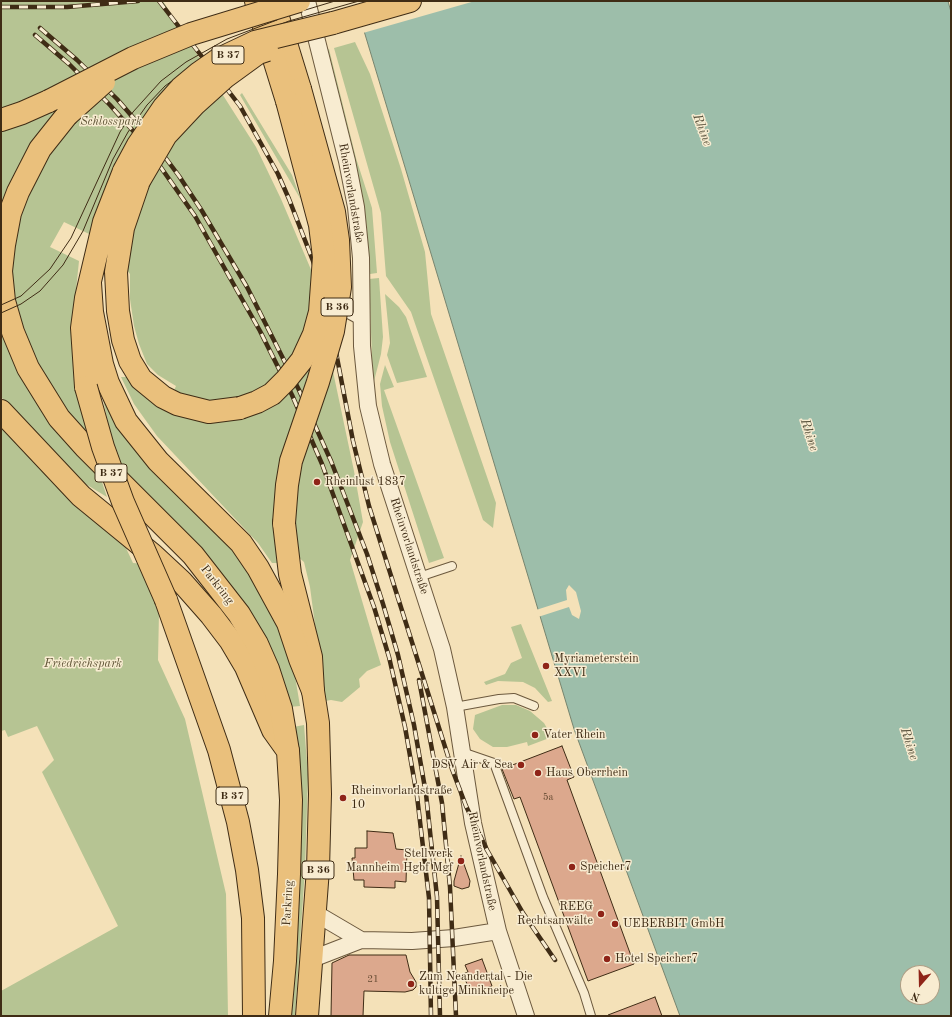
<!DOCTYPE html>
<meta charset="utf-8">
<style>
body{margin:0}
#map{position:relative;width:952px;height:1017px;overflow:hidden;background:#f4e1b8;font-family:"Old Standard TT",serif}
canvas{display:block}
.frame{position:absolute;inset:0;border:2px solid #3f2c15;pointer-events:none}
.north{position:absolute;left:900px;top:965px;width:40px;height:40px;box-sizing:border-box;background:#f8ecd1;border:1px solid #ae9f86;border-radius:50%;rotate:200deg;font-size:11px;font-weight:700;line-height:16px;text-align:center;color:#3f2c15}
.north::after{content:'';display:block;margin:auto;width:14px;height:18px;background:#8f2418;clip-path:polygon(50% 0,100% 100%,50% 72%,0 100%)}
</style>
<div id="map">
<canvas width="952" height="1017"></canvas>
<div class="frame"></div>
<div class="north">N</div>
</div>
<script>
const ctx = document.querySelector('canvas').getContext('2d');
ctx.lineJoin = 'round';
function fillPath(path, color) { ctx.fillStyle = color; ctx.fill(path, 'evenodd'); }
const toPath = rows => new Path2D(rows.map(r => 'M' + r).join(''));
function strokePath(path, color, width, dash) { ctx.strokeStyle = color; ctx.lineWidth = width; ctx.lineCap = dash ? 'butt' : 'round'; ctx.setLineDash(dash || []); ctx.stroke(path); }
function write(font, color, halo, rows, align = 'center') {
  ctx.font = font + ' "Old Standard TT",serif'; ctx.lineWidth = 3; ctx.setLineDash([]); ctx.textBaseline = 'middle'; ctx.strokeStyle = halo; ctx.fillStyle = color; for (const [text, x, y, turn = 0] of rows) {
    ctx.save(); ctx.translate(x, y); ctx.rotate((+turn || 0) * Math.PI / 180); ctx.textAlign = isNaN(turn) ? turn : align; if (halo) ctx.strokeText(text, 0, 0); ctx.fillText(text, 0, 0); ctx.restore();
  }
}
fillPath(toPath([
 [1,1,163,1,256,147,281,199,312,272,354,471,363,522,350,560,381,665,367,671,359,679,360,687,342,702,331,700,325,701,310,587,304,562,275,537,277,563,272,563,258,543,157,436,134,404,121,377,127,377,166,408,176,386,158,375,147,364,139,344,134,326,130,299,130,274,107,247,108,243,64,222,50,247,79,261,76,290,79,387,88,436,16,368,20,377,38,405,99,473,107,497,79,480,1,397],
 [355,42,370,74,401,169,425,252,431,314,496,503,493,528,483,520,411,312,386,276,381,213,334,48],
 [329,49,356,158,372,208,377,273,370,274,366,221,359,183,327,50],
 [242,93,292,175,301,200,240,95],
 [379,278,383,337,381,354,373,385,369,279],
 [385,294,399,307,406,317,427,377,397,383,387,355,390,343],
 [385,365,394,387,384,390,444,558,429,563,390,442,382,406,380,384],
 [100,385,178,488,244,563,290,646,300,706,289,707,281,680,121,468,111,437],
 [1,422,119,533,133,563,160,565,158,660,185,719,226,894,228,1016,1,1016,1,991,118,926,42,772,54,760,37,726,8,737,5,730,1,731],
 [521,624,552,701,548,702,535,688,523,682,498,681,486,685,484,682,505,674,511,663,522,658,511,627],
 [502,705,516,705,530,711,544,723,552,737,528,746,527,742,507,747,493,747,480,739,473,729,475,715],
 [304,725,308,775,305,869,295,1016,288,1016,293,727]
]), '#b6c493');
const water = toPath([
 [355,1,948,1,951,12,951,1016,680,1016,574,729,355,1],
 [908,973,932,973,932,997,908,997,908,973]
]);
fillPath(water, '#9dbeaa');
strokePath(water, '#77846e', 1);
fillPath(toPath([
 [353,1,475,1,363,33],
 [569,585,576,592,581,611,579,619,572,615,569,607,538,617,536,610,567,600,566,590]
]), '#f4e1b8');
const building = toPath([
 [562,746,574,777,567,780,634,964,588,981,520,797,514,799,502,769,562,746],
 [367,831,393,833,396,849,407,850,406,882,395,881,395,888,364,887,364,880,354,880,352,858,355,858,355,848,367,848,367,831],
 [461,856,470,881,469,887,462,889,454,886,454,881,461,856],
 [349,955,406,955,410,972,416,982,416,987,413,990,405,992,364,991,363,1016,331,1016,332,963,349,955],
 [482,959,492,986,471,994,463,974,468,972,465,965,482,959],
 [655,997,662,1016,608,1016,608,1015,655,997]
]);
fillPath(building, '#dca88d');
strokePath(building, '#3f2c15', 1);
const lane = toPath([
 [340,304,348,314,361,321],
 [419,577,452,566],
 [455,707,499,699,514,698,534,706],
 [462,752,494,763,543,897,584,993,591,1016]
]);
const street = toPath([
 [307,1,347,161,356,207,361,258,362,346,368,406,382,464,442,649,455,707,473,823,498,931,526,1016],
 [315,913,361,940],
 [312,959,361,940,412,941,454,938,498,931]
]);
const primary = toPath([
 [273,1,300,89],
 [1,411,81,496,153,555,181,581,211,615,230,640,246,667,273,730,288,751,291,800,289,874,285,961,280,1016],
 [284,523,290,574,311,657,313,691,318,723,320,794,318,869,307,1016]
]);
const highway = toPath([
 [256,1,287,101],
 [333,23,410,1],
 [67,115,40,149,18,192,10,213,4,245,1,271,4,301,13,332,28,368,59,418,85,447,193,555,239,614,257,644,268,669,281,709,288,751],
 [1,120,22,113,49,101],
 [139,181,123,228,116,272,118,311,123,340,130,361,141,379,163,397,177,404,209,412,240,408],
 [90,283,92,312,102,364,108,383,126,421,158,461,241,543,258,568,288,623,300,659,313,691],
 [86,387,82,328,86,298,104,222,124,171],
 [166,600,219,750,238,822,247,870,253,918,254,1016]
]);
strokePath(lane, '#6c593e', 10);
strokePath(street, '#6c593e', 18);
strokePath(primary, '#3f2c15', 24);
strokePath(highway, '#3f2c15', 24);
strokePath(lane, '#f8ecd1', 8);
strokePath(street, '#f8ecd1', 16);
strokePath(primary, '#eac07c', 22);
strokePath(highway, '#eac07c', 22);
strokePath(toPath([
 [302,11,335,1],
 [1,305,21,296,50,269,71,238,120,132,133,112,161,81,186,62,227,39,277,20],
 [1,313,21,304,40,291,63,265,83,231,113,159,128,132,147,105,165,86,208,55,253,35,289,21,359,1]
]), '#3f2c15', 1);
const rail = toPath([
 [159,1,240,106,278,174,289,199,313,261,330,321,353,441,369,506,452,769,466,806,487,850,523,913,555,960],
 [1,7,67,7,138,1],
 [40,28,77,60,117,99,150,137,179,176,202,211,247,287,299,390,331,461,367,554,383,604,398,655,414,725,426,794,437,897,440,1016],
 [35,35,69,64,110,105,143,142,195,216,260,331,292,395,322,464,374,607,389,657,405,727,417,796,429,898,431,1016],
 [419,680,442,803,450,887,456,1016]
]);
strokePath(rail, '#3f2c15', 4.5);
strokePath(rail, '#f8ecd1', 3, [9]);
const primaryBridge = toPath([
 [284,523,287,485,291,461,318,382,333,331,340,287,338,240,334,212,300,89]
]);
const highwayBridge = toPath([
 [49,101,133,58,191,34,299,1],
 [67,115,104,82],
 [124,171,138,145,164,107,181,88,199,73,219,59,255,42,333,23],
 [139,181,166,135,195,104,225,77,258,53,267,50],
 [86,387,103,447,123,502,166,600],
 [240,408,257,402,272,394,286,380,302,360,314,334,320,312,324,257,320,225,287,101]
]);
strokePath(primaryBridge, '#3f2c15', 24, []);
strokePath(highwayBridge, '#3f2c15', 24, []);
strokePath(primaryBridge, '#eac07c', 22);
strokePath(highwayBridge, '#eac07c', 22);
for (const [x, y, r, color] of [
 [317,482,4,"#8f2418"],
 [546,666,4,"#8f2418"],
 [535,735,4,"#8f2418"],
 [521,765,4,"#8f2418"],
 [538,773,4,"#8f2418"],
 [343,798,4,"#8f2418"],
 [461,861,4,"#8f2418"],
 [572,867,4,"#8f2418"],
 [601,914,4,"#8f2418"],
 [615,924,4,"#8f2418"],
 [607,959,4,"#8f2418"],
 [411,984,4,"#8f2418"]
]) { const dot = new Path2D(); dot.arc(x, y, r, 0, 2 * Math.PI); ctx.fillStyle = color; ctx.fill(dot); strokePath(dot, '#f8ecd1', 1.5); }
write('10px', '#664b33', null, [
 ["5a",548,797],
 ["21",373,979]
]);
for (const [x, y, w] of [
 [228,55,32],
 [337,307,32],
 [111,473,32],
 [232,796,32],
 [318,870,32]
]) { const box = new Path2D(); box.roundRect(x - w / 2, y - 9, w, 18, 3); ctx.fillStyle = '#f8ecd1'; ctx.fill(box); strokePath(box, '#3f2c15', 1); }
write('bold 11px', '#3f2c15', null, [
 ["B 37",228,55],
 ["B 36",337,307],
 ["B 37",111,473],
 ["B 37",232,796],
 ["B 36",318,870]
]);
write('italic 12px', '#5d5234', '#f8ecd1', [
 ["Schlosspark",111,122],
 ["Friedrichspark",83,664]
]);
write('12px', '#3f2c15', '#f8ecd1', [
 ["Rheinvorlandstraße",351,193,80],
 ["Rheinvorlandstraße",409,546,72],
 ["Parkring",217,585,52],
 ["Rheinvorlandstraße",482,861,78],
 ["Parkring",288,903,-87]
]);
write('12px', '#3f2c15', '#f8ecd1', [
 ["Rheinlust 1837",325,482],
 ["Myriameterstein",554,659],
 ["XXVI",554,673],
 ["Vater Rhein",543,735],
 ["DSV Air & Sea",513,765,"right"],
 ["Haus Oberrhein",546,773],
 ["Rheinvorlandstraße",351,791],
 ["10",351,805],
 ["Stellwerk",453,854,"right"],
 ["Mannheim Hgbf Mgf",453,868,"right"],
 ["Speicher7",580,867],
 ["REEG",593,907,"right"],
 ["Rechtsanwälte",593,921,"right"],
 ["UEBERBIT GmbH",623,924],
 ["Hotel Speicher7",615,959],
 ["Zum Neandertal - Die",419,977],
 ["kultige Minikneipe",419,991]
], 'left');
write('italic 13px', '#56503a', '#f8ecd1', [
 ["Rhine",702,130,69],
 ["Rhine",809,435,72],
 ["Rhine",909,744,72]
]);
</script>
